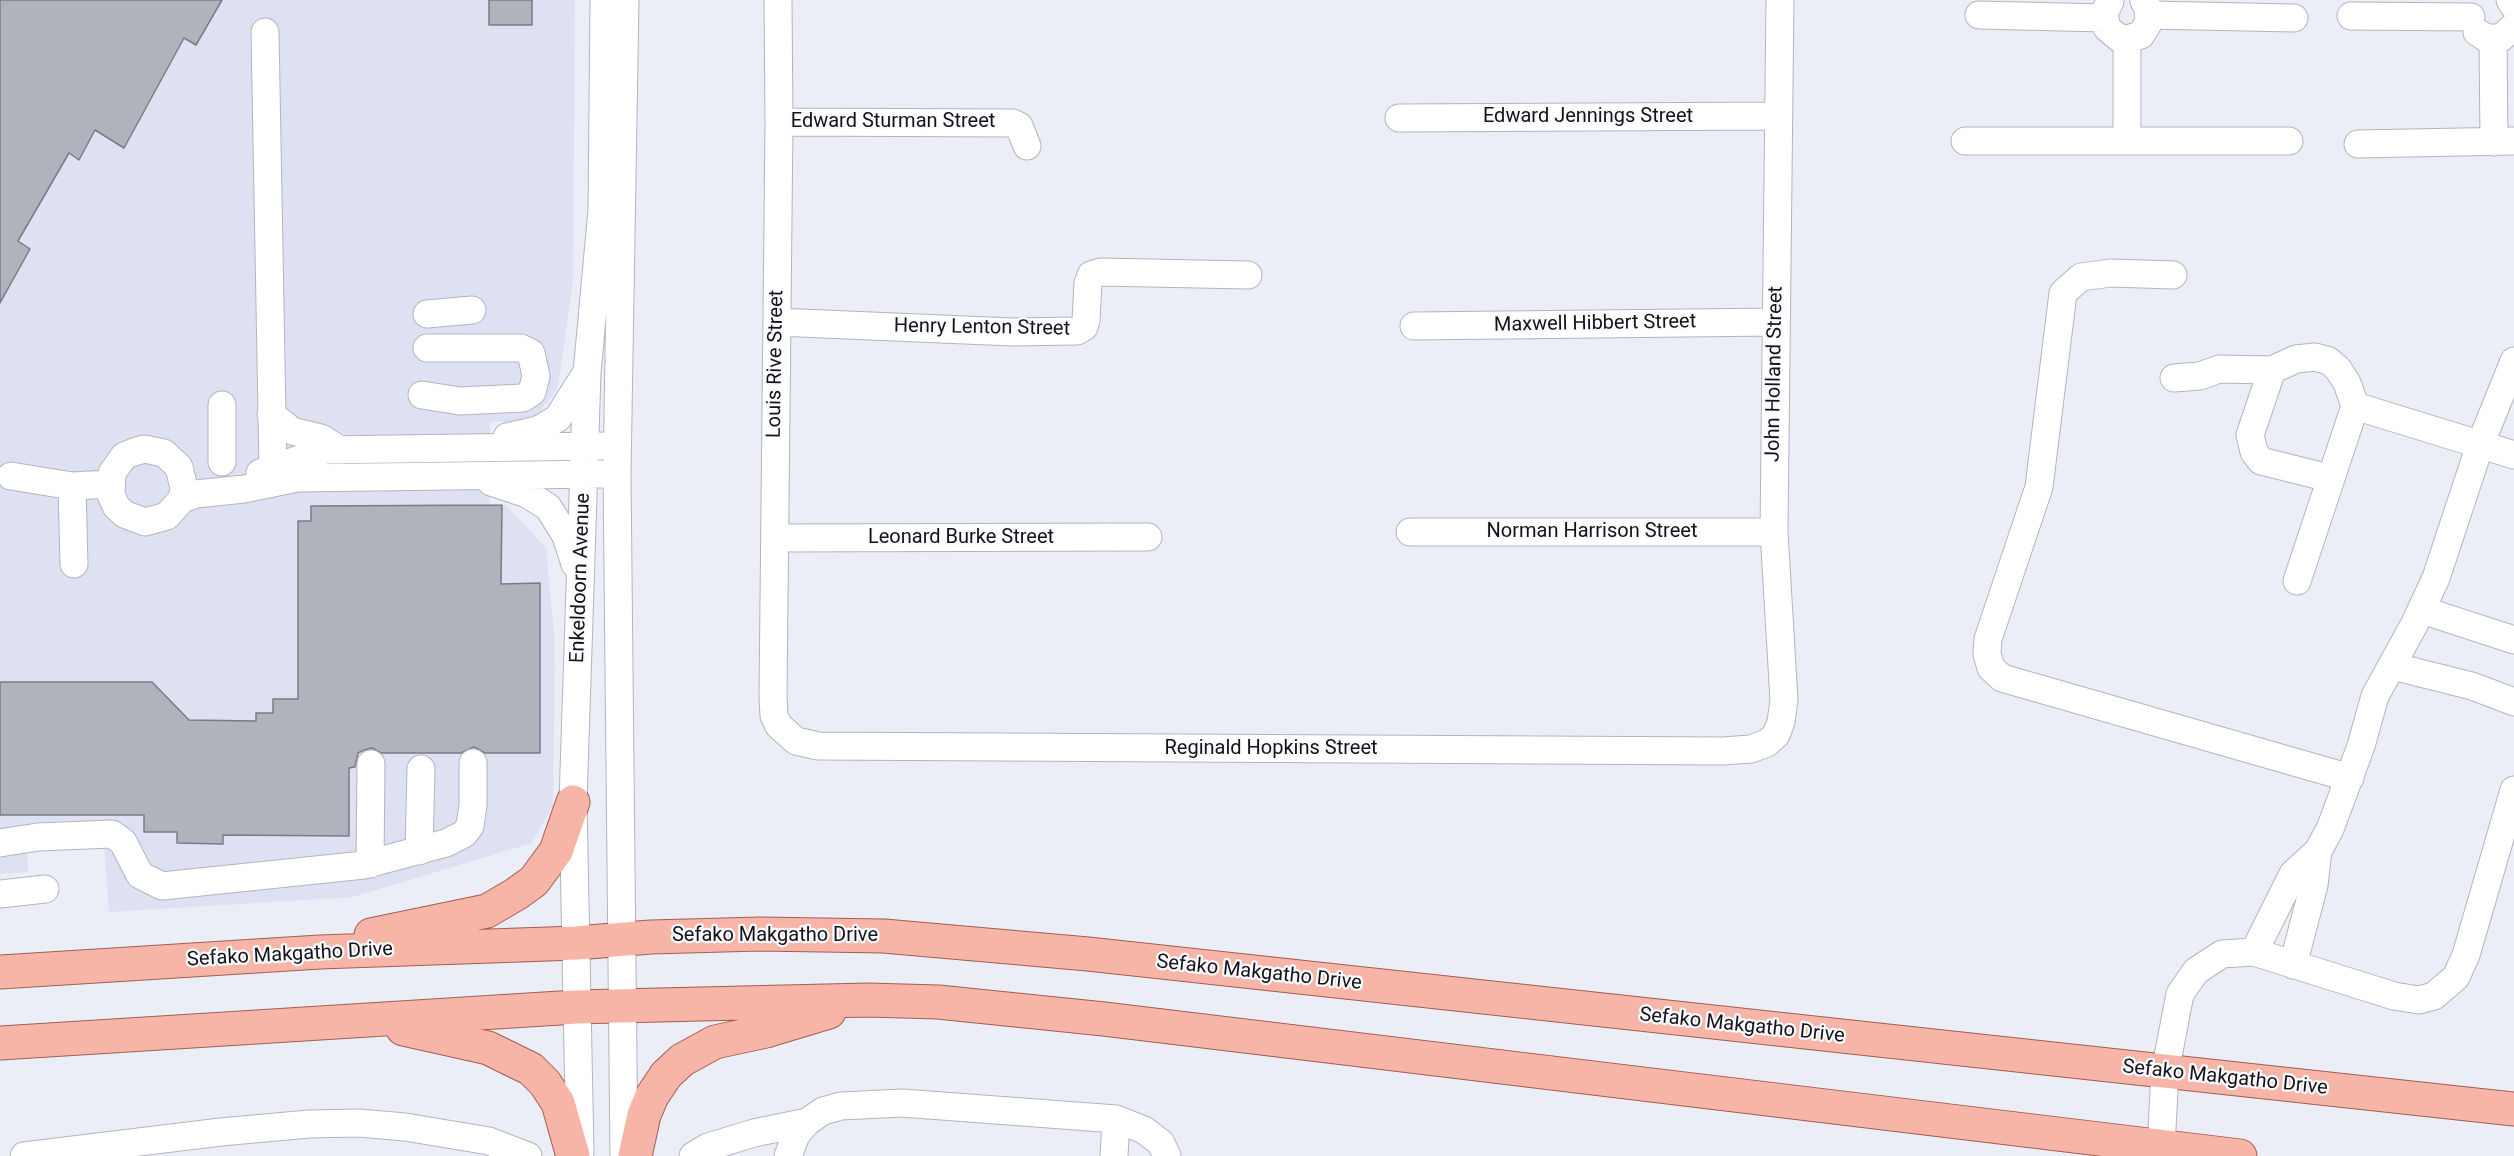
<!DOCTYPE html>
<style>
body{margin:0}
canvas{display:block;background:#ebedf7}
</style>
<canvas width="2514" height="1156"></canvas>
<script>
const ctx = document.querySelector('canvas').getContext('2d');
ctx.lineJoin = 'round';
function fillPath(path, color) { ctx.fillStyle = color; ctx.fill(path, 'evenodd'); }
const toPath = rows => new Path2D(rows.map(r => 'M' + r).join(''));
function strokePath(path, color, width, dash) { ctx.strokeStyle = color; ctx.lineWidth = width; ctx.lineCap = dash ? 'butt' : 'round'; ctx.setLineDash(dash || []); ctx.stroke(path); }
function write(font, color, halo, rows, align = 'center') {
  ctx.font = font + ' Roboto,sans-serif'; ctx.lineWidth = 4.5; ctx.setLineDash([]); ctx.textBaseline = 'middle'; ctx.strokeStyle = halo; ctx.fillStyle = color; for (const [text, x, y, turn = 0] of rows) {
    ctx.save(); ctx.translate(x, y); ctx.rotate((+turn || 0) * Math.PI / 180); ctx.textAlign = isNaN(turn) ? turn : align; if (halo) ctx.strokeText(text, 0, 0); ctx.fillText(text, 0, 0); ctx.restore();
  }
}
fillPath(toPath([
 [0,0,575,0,573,281,559,380,556,391,549,401,529,421,490,422,490,504,506,505,546,548,555,644,553,806,532,843,353,897,109,912,104,841,27,845,28,872,0,874]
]), '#dee1f2');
const building = toPath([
 [0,0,222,0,196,45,184,38,124,148,95,130,79,160,69,153,18,241,30,249,0,303,0,0],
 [489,0,532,0,532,25,489,25,489,0],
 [502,505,501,584,540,583,540,753,485,753,474,747,461,753,381,753,372,748,364,750,358,753,355,767,349,768,349,836,223,835,223,844,177,843,177,832,144,832,144,815,0,815,0,682,152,682,189,720,256,721,256,713,273,713,273,699,298,699,298,521,311,521,311,506,502,505]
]);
fillPath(building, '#b0b2bc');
strokePath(building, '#7a7b85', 1.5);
const minor = toPath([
 [778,0,779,122,773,697,774,716,779,726,796,741,818,746,1723,751,1751,749,1767,743,1776,735,1781,722,1784,700,1774,532,1780,0],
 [2510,0,2514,6],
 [2110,1,2104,14,2107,28,2119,38,2127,39,2141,35,2149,22,2148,8,2144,1],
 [1979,15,2104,18],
 [2150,15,2294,18],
 [2351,16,2471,17],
 [265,32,273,469],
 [2477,32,2486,38,2501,38,2514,26],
 [2127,39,2127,140],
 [2493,39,2494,142],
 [1399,118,1778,116],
 [779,122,1013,123,1019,126,1027,146],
 [1965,141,2289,141],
 [2358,144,2514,141],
 [2173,275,2111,273,2081,277,2063,293,2039,487,1988,639,1987,654,1991,668,2002,678,2350,778],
 [427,314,472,310],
 [777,322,1012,332,1077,331,1084,327,1086,320,1088,283,1091,275,1101,272,1248,275],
 [1414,326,1776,322],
 [2272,370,2250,435,2254,452,2261,461,2329,478],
 [2174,378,2200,376,2219,369,2272,370,2296,359,2315,357,2329,361,2338,369,2347,383,2355,406,2514,455],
 [422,395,460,401,523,398,532,392,536,376,531,353,521,348,427,348],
 [271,414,292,431,321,438,340,450],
 [507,437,538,430,558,418,585,375],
 [222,462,222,405],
 [260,473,325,450,601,446],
 [11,476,72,486,110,484],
 [491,482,527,494,548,507,566,536,575,564],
 [72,486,74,564],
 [182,499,184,488,179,467,164,453,144,449,134,452,124,456,112,473,111,495,116,506,124,514,145,522,167,516,182,499,196,494,244,489,297,478,601,474],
 [1410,532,1774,532],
 [775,538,1148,537],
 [2297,581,2355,406],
 [2422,610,2514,640],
 [2392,666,2472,686,2514,702],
 [0,843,38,837,112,834,123,842,140,875,162,886,364,865,446,843,464,834,470,826,473,805,473,763],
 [419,851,421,769],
 [370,864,371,764],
 [0,894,45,889],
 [2254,952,2293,874,2318,851,2330,829,2361,746,2375,696,2415,623,2436,578,2480,445,2514,361],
 [2293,965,2314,885,2318,851],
 [2161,1147,2165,1072,2180,994,2196,971,2222,954,2254,952,2394,996,2419,1000,2434,996,2456,977,2466,955,2514,790],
 [580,1152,573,802,587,373,602,210,604,0],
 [24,1156,221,1132,309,1124,359,1123,405,1127,489,1141,528,1156],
 [624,1156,617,474,625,0],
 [693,1156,708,1147,754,1133,807,1122],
 [788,1156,796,1135,807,1122,823,1111,841,1106,902,1103,1116,1119,1144,1130,1161,1143,1167,1156],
 [1114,1156,1116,1119]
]);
const major = toPath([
 [371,935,487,911,516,894,534,881,556,851,573,802],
 [0,972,320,952,576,943,651,937,760,934,884,936,1088,954,2514,1109],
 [403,1029,488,1048,531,1069,545,1083,558,1103,573,1156],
 [0,1043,576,1007,868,1000,938,1002,1104,1019,2240,1156],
 [635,1156,644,1115,652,1096,666,1075,682,1060,715,1042,766,1031,829,1012]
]);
strokePath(minor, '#b3b4bf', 29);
strokePath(major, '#a45c4f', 35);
strokePath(minor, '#fff', 27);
strokePath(major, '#f7b5a8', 33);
write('20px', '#121316', '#fafaff', [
 ["Edward Jennings Street",1588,117],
 ["Edward Sturman Street",893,122],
 ["Maxwell Hibbert Street",1595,324,-1],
 ["Henry Lenton Street",982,328,1],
 ["Louis Rive Street",776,364,-89],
 ["John Holland Street",1775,374,-89],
 ["Norman Harrison Street",1592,532],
 ["Leonard Burke Street",961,538],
 ["Enkeldoorn Avenue",581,578,-88],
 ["Reginald Hopkins Street",1271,749],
 ["Sefako Makgatho Drive",775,936],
 ["Sefako Makgatho Drive",290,955,-3],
 ["Sefako Makgatho Drive",1259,973,6],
 ["Sefako Makgatho Drive",1742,1026,6],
 ["Sefako Makgatho Drive",2225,1078,6]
]);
</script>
